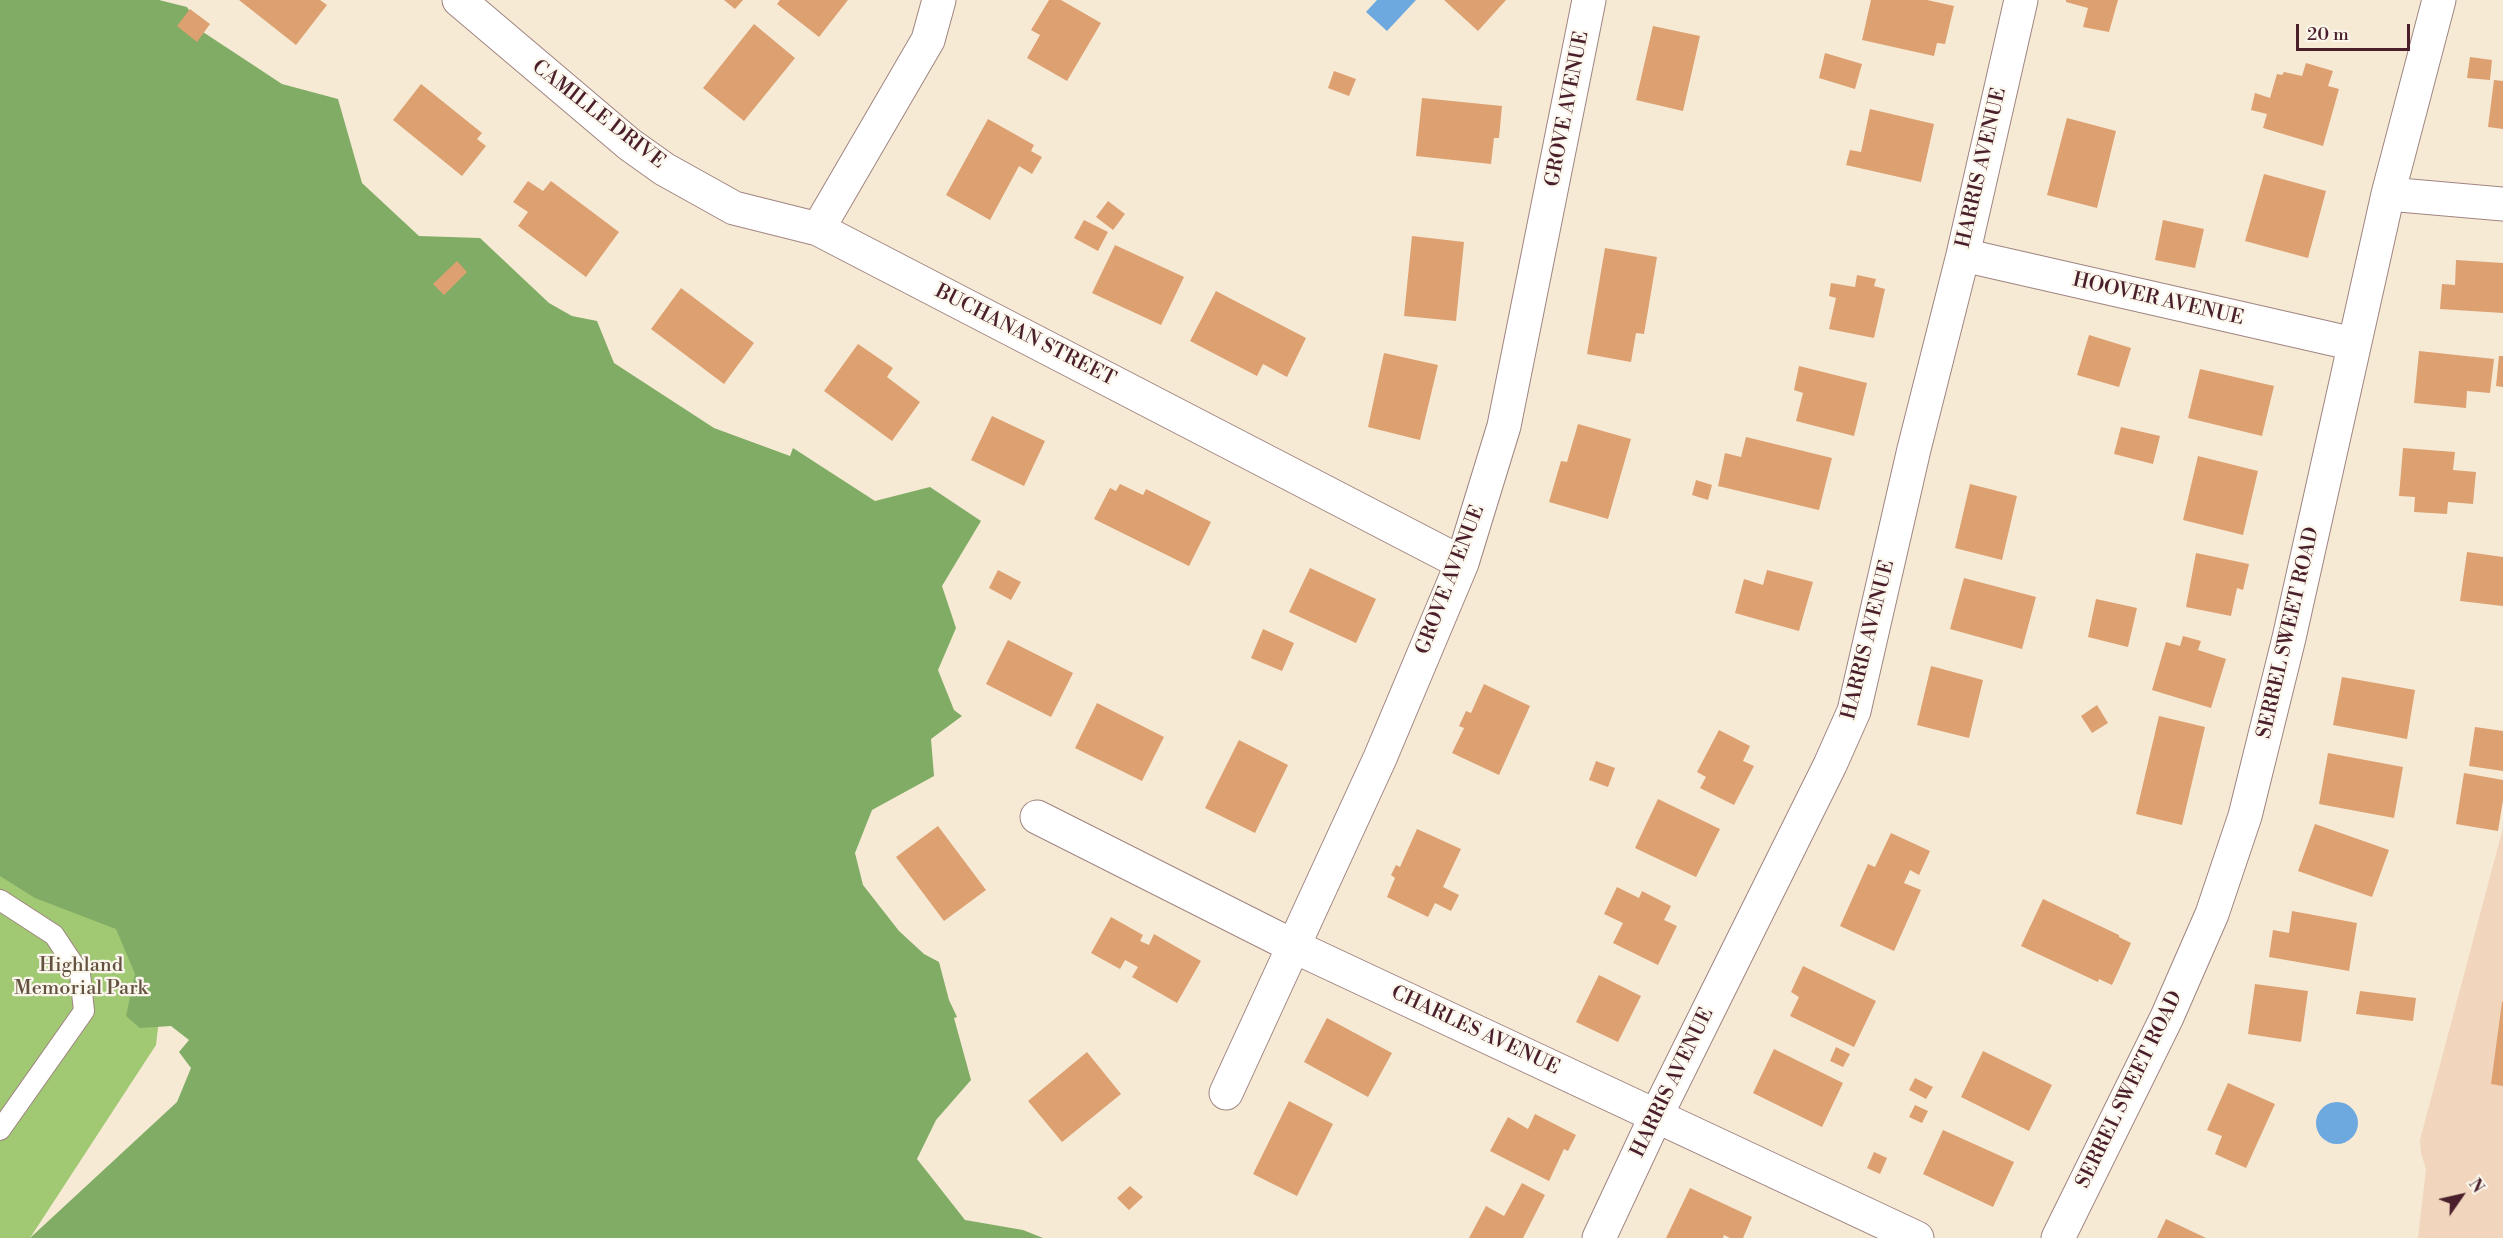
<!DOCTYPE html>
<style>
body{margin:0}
#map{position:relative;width:2503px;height:1238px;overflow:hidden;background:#f6ead5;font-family:"Libre Bodoni",serif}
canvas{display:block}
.north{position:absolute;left:2431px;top:1166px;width:60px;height:60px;-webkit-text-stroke:4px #fbf7ec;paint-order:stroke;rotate:56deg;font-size:16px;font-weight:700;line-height:24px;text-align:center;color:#4a1f2b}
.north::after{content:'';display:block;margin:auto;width:21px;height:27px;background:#4a1f2b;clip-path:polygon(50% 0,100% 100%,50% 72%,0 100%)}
.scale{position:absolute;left:2296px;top:24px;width:114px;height:27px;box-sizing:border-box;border:3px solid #4a1f2b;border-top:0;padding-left:8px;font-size:18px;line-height:21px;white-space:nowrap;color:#4a1f2b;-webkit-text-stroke:4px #fbf7ec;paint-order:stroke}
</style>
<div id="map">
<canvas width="2503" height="1238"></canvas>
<div class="north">N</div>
<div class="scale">20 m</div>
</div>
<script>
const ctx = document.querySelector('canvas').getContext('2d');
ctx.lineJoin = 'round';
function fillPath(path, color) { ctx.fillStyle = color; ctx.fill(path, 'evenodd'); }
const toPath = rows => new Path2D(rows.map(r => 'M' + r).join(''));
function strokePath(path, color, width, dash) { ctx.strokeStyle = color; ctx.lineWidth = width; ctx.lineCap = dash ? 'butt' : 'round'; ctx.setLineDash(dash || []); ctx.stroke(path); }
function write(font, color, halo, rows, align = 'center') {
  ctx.font = font + ' "Libre Bodoni",serif'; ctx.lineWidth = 4.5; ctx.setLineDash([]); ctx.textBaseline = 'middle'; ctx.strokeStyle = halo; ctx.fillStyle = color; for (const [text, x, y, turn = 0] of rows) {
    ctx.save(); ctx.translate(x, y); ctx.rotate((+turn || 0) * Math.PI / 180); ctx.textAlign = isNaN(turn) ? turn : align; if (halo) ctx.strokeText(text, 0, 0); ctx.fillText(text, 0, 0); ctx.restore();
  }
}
fillPath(toPath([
 [2503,828,2503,1238,2418,1238,2426,1169,2421,1153,2420,1140]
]), '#f1d5bd');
fillPath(toPath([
 [0,797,166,959,156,1045,30,1238,0,1238]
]), '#a1c873');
fillPath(toPath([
 [0,0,159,0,187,7,203,32,282,84,338,99,362,183,419,236,480,238,549,303,572,316,597,321,614,363,714,428,790,456,793,448,875,501,930,487,981,521,942,586,956,628,938,670,954,710,962,716,931,739,934,776,872,810,855,853,863,885,899,931,924,954,939,962,949,1000,957,1017,954,1018,971,1080,936,1120,917,1159,965,1220,1023,1230,1043,1238,30,1238,177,1102,191,1068,179,1052,189,1040,171,1026,140,1028,126,1016,135,974,116,929,35,898,0,876]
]), '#80ac65');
fillPath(toPath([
 [1377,0,1416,0,1387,31,1366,12],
 '2316 1123a21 21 0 1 1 42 0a21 21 0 1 1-42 0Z'
]), '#6da8de');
fillPath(toPath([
 [239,0,320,0,327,5,296,45],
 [724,0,743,0,735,9],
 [780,0,848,0,819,37,777,4],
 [1049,0,1061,0,1101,23,1067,81,1027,58,1040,35,1031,30],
 [1444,0,1506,0,1478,31],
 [1871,0,1927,0,1954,6,1945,44,1937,43,1934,56,1862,40],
 [2066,0,2118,0,2109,32,2083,27,2088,8,2066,2],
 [190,9,210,24,197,42,177,26],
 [754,24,795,58,744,121,703,88],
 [1653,26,1700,36,1683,111,1636,100],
 [1825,53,1862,64,1855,89,1819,78],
 [2470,57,2492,60,2490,80,2467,78],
 [2306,63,2333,71,2328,86,2339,89,2323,146,2263,128,2267,114,2251,110,2255,93,2270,98,2277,74,2282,75,2284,72,2302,76],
 [1334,71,1356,79,1349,96,1328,88],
 [2494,80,2503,81,2503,129,2488,127],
 [421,84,482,133,477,139,486,146,462,176,393,120],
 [1422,98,1502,106,1499,138,1494,138,1491,164,1416,156],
 [1870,109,1934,124,1921,182,1846,165,1850,150,1861,152],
 [2067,118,2116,131,2097,208,2047,195],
 [988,119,1034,145,1031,151,1042,157,1032,174,1019,166,990,220,946,195],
 [2264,174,2326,191,2308,258,2245,241],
 [528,181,543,191,551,181,619,232,586,277,518,226,528,212,513,202],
 [1108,201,1125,214,1113,230,1096,217],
 [1084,220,1108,232,1098,251,1074,238],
 [2163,220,2204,229,2195,268,2155,260],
 [1412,236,1464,242,1456,321,1404,316],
 [1115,245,1184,277,1161,325,1092,293],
 [1605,248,1657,257,1644,334,1636,333,1631,362,1587,354],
 [2456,260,2503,263,2503,313,2440,309,2442,284,2455,285],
 [457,261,467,272,444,295,433,284],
 [1857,275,1876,279,1874,286,1885,289,1874,338,1829,329,1836,298,1829,296,1831,283,1855,287],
 [681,288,754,343,724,384,651,329],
 [1216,291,1306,338,1287,377,1263,364,1257,376,1190,341],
 [2089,335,2131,348,2119,387,2077,375],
 [858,344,893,368,887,377,920,402,892,441,824,391],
 [2419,351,2494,359,2490,393,2467,391,2466,408,2414,403],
 [1384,353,1438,365,1420,440,1368,427],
 [2499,356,2503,356,2503,387,2496,386],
 [1799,366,1867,383,1854,436,1796,421,1803,393,1794,390],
 [2200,369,2274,386,2262,436,2188,418],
 [992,416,1045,441,1024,486,971,460],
 [1578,424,1631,439,1608,519,1549,502,1561,461,1567,462],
 [2121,427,2160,436,2153,464,2114,454],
 [1746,437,1832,458,1819,510,1718,486,1725,453,1741,457],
 [2403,448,2455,452,2453,470,2476,472,2473,504,2448,502,2447,514,2414,512,2415,497,2399,496],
 [2198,456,2258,471,2243,535,2183,520],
 [1696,480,1712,485,1708,500,1692,495],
 [1120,484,1143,495,1146,489,1211,522,1189,566,1094,519,1110,488,1116,491],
 [1970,484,2017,496,2002,560,1955,548],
 [2467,552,2503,557,2503,606,2460,601],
 [2196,553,2249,564,2243,590,2237,588,2231,616,2186,607],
 [1310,568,1376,599,1356,643,1289,612],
 [998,570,1021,582,1011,600,989,588],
 [1767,570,1813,582,1799,631,1735,613,1744,579,1763,585],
 [1964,578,2036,597,2022,649,1950,629],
 [2096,599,2137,608,2128,647,2088,637],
 [1263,629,1294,643,1282,671,1251,658],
 [2183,636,2201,641,2198,650,2226,659,2211,708,2152,690,2166,642,2180,646],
 [1008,640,1073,673,1051,717,986,684],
 [1931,666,1983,680,1969,738,1917,725],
 [2342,677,2415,690,2407,739,2333,725],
 [1484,684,1530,706,1499,775,1452,753,1464,728,1459,726,1466,711,1471,713],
 [1097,703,1164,737,1142,781,1075,748],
 [2097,705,2108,723,2092,733,2081,716],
 [2159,716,2205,727,2182,825,2136,814],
 [2475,727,2503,731,2503,771,2469,766],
 [1719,730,1750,746,1743,761,1754,766,1734,805,1700,788,1706,777,1697,772],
 [1239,740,1288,765,1255,833,1205,808],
 [2328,753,2403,767,2394,818,2319,804],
 [1596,761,1615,768,1608,787,1589,780],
 [2464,773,2503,780,2503,800,2498,831,2456,824],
 [1658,799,1720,829,1696,877,1635,848],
 [2315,824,2389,850,2372,897,2298,871],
 [938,826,986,890,944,921,896,857],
 [1417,829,1461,849,1443,887,1459,895,1451,911,1435,903,1428,917,1387,897,1395,878,1391,875,1396,865,1400,867],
 [1891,833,1930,851,1919,875,1910,870,1904,883,1921,890,1894,951,1840,926,1868,864,1875,867],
 [1617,887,1639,898,1642,891,1671,906,1664,920,1677,926,1658,965,1613,943,1623,923,1604,914],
 [2043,899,2119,935,2119,937,2131,943,2112,985,2099,979,2098,982,2021,946],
 [2292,911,2357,923,2349,971,2269,957,2273,930,2289,933],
 [1111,917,1143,935,1140,941,1149,945,1154,934,1201,961,1177,1003,1132,977,1138,967,1125,960,1120,969,1091,953],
 [1803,966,1876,1001,1854,1047,1790,1016,1799,997,1791,992],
 [1599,975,1641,996,1618,1042,1576,1022],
 [2255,984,2308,991,2301,1042,2248,1034],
 [2360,991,2416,998,2413,1021,2356,1014],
 [2502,1002,2503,1002,2503,1086,2491,1084],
 [1327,1018,1392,1053,1368,1097,1304,1062],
 [1836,1047,1850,1054,1843,1067,1830,1061],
 [1774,1049,1843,1083,1822,1127,1753,1093],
 [1983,1051,2052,1085,2029,1131,1961,1097],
 [1087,1052,1121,1094,1062,1142,1028,1101],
 [1915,1078,1933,1087,1926,1099,1909,1090],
 [2228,1083,2275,1104,2246,1168,2215,1154,2222,1136,2207,1130],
 [1289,1101,1333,1124,1297,1196,1253,1174],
 [1915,1105,1928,1111,1922,1123,1909,1117],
 [1535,1114,1576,1135,1568,1151,1564,1149,1549,1181,1490,1151,1508,1117,1528,1129],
 [1943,1130,2014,1162,1993,1207,1923,1174],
 [1874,1152,1887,1158,1880,1174,1867,1168],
 [1522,1183,1545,1195,1523,1238,1469,1238,1486,1206,1504,1216],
 [1130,1186,1143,1197,1129,1210,1117,1198],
 [1690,1188,1752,1217,1743,1238,1730,1238,1724,1235,1723,1238,1666,1238],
 [2166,1219,2206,1238,2157,1238]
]), '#dda071');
const lane = toPath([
 [0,900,54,935,80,974,84,1011,0,1130]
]);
const street = toPath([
 [459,0,629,144,664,169,734,208,818,229],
 [939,0,928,40,818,229,1462,563],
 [2388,194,2503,204],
 [1963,255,2354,344],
 [1037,817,1293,946,1917,1238],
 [1226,1093,1380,758,1462,563,1504,426,1589,0],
 [1599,1238,1656,1116,1830,765,1854,711,1914,449,1963,255,2021,0],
 [2058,1238,2167,1017,2212,914,2245,816,2289,638,2388,194,2439,0]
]);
strokePath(lane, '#a08480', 22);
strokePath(street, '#a08480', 35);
strokePath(lane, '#fff', 20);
strokePath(street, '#fff', 33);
write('20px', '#4a1f2b', '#fbf7ec', [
 ["GROVE AVENUE",1568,109,-79],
 ["CAMILLE DRIVE",598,115,38],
 ["HARRIS AVENUE",1982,168,-77],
 ["HOOVER AVENUE",2158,300,13],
 ["BUCHANAN STREET",1025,336,27],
 ["GROVE AVENUE",1451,580,-69],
 ["SERREL SWEET ROAD",2289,633,-77],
 ["HARRIS AVENUE",1869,640,-76],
 ["CHARLES AVENUE",1475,1031,25],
 ["HARRIS AVENUE",1673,1083,-64],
 ["SERREL SWEET ROAD",2130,1090,-64]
]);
write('20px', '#645241', '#fbf7ec', [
 ["Highland",81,966],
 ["Memorial Park",81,989]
]);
</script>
